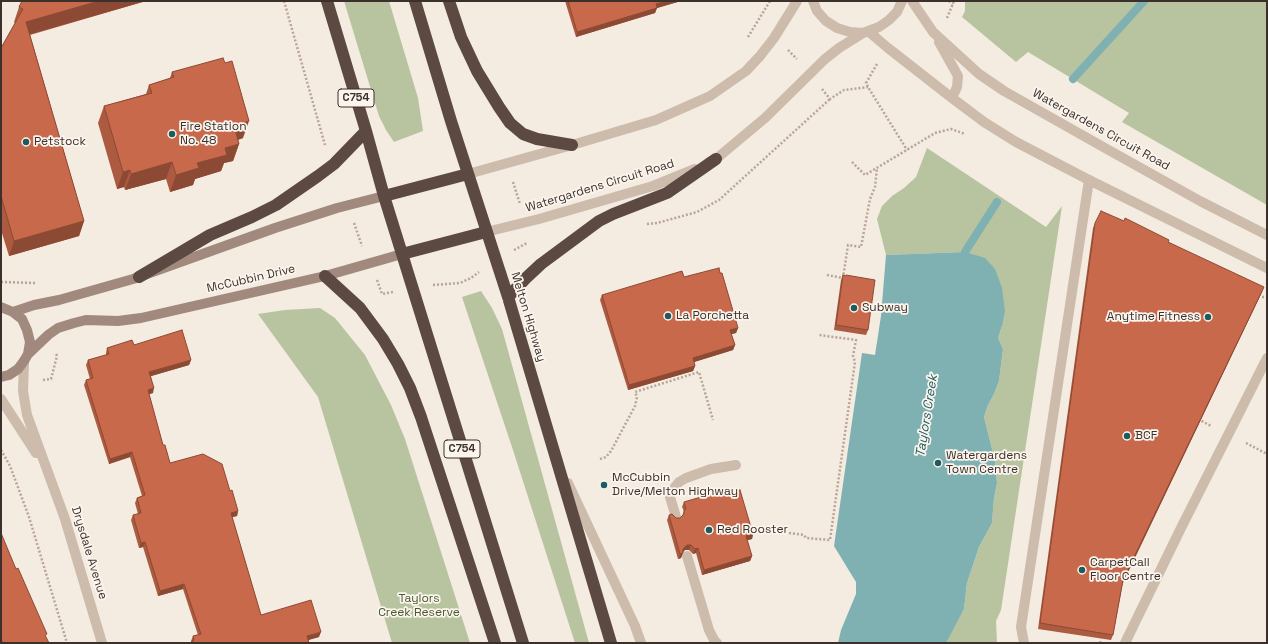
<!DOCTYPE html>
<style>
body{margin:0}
#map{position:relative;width:1268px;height:644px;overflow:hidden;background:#f4ebe1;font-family:"Space Grotesk",sans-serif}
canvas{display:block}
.frame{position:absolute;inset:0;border:2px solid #3b302b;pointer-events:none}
</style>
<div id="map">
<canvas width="1268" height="644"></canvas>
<div class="frame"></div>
</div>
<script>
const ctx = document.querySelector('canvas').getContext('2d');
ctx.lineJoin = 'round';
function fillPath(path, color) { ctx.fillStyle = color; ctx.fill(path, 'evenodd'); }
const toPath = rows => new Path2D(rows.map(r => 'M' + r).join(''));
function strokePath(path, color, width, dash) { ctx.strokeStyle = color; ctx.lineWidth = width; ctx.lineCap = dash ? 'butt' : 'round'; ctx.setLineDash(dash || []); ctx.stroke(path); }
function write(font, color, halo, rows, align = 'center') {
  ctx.font = font + ' "Space Grotesk",sans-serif'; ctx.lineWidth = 3.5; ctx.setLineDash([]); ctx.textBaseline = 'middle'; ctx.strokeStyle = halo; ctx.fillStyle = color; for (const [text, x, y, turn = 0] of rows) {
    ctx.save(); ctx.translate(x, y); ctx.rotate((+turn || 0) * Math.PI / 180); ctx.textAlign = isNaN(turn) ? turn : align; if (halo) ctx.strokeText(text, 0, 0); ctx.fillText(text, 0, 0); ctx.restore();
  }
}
fillPath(toPath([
 [344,1,389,1,418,98,423,131,394,142,386,130,379,116],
 [965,1,1267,1,1267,205,1122,122,1129,113,1028,52,1016,62,962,17,965,11],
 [927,148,1046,227,1062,206,1001,610,996,621,997,643,946,643,946,641,964,609,967,583,979,547,992,523,994,498,997,483,995,461,984,417,988,405,994,394,999,381,1003,349,998,338,1002,326,965,252,886,255,877,219,882,206,892,196,904,188,916,177],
 [481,291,492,308,502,329,589,643,575,643,512,447,462,297],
 [320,308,335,318,365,355,391,405,405,439,470,643,392,643,318,397,258,314,285,310]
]), '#b8c4a0');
fillPath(toPath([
 [965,252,985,258,995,269,1002,288,1005,311,1002,326,998,338,1003,349,999,381,994,394,988,405,984,417,995,461,997,483,994,498,992,523,979,547,967,583,964,609,946,643,838,643,841,630,856,594,856,582,834,546,862,353,875,355,881,316,886,255]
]), '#7fb0b2');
strokePath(toPath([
 [1073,79,1144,1],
 [964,263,965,252,997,202]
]), '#7fb0b2', 8);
strokePath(toPath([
 [284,1,325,145],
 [949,1,953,4],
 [947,18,954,1],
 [748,37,770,1],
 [788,50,797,59],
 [877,64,866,83,868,87,907,150],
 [822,89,830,99,844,90,868,87],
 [852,162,865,175,935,133,951,129,965,134],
 [513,182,520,204],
 [354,223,362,246],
 [647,224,657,223,697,212,719,200,830,99],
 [514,250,527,243],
 [827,275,843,278,848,245,861,247,870,199,875,187,877,168],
 [377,280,382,294,393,292],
 [1,282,35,283,35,285],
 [433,285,460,283,471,278,479,272],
 [1262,297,1267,297],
 [43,380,51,379,57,356,56,353],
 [1198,419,1211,426],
 [1246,443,1267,454],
 [1,450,10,466,29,517,67,643],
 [600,459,606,457,611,451,635,406,637,397,635,392,699,372,713,420],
 [789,533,804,535,806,538,830,540,855,362,853,356,856,340,819,335],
 [1100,643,1101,641]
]), '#b9a596', 2.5, [2, 2]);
strokePath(toPath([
 [568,483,635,626,641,643],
 [676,517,670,497,671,492,679,482,686,478,711,469,736,465],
 [687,556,709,630,714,640,717,643],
 [1024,643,1021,627,1089,180],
 [1125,643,1181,528,1267,358]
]), '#cdbbac', 10);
strokePath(toPath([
 [813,1,817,11,826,21,837,28,850,32,863,33,879,27,889,20,897,12,902,1],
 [912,1,933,32,979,74,1004,91,1105,148,1200,201,1267,235],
 [868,31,888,48,952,98,984,122,1016,142,1089,180,1267,268],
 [939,42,958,76,957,87,952,98],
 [709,162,716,159,765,118,825,59,839,48,863,33],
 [468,174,572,145,656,120,710,96,746,71,760,56,774,38,797,1],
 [486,232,539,219,653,186,695,169],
 [24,361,23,391,27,415,65,519,102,643],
 [1,399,36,453]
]), '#cdbbac', 10);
strokePath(toPath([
 [1,307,13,312,22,319,27,330,30,342,28,354,24,361,18,369,9,375,1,377],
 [13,312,34,305,59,300,133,279,275,228,337,208,384,196],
 [28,354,48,335,58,328,74,323,86,320,118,321,141,318,325,276,402,254]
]), '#a18a7d', 10);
strokePath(toPath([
 [327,1,366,131,384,196,523,643],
 [415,1,451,121,508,297,611,643],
 [449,1,461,37,477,71,499,107,510,123,523,134,537,139,572,145],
 [384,196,468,174],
 [402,254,486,232],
 [325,276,360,308,383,339,398,364,410,388,421,417,495,643],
 [139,277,210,235,252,217,276,205,318,176,334,164,366,131],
 [508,297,526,278,541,264,599,221,613,214,667,193,716,159]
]), '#5c4a42', 12);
fillPath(toPath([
 [22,1,146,1,30,35,84,221,79,236,9,256,1,230,1,48,15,23,14,22,19,7],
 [565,1,681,1,657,8,655,13,576,37],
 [172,72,243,138,238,140,239,144,233,161,224,163,221,171,195,179,193,185,170,192,166,179,125,190,124,187,117,189,98,123,104,106,146,94,149,85,170,78],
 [1095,223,1168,242,1262,292,1123,582,1113,635,1111,640,1038,629,1093,228],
 [843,275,868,330,866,335,834,330,841,280],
 [684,277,738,328,736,333,731,334,735,345,733,350,694,362,695,366,693,371,628,390,600,300,602,295],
 [134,345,191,360,189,365,151,376,153,393,149,394,163,445,170,463,230,491,238,511,237,516,232,517,261,615,319,637,308,640,309,643,191,643,191,641,193,636,198,635,183,589,158,596,143,547,139,548,131,520,133,515,138,514,135,503,137,498,142,496,130,457,109,464,84,385,86,380,90,379,86,365,88,360,106,355,106,353,107,348],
 [719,496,753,534,752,539,747,540,752,556,750,561,702,575,696,553,693,554,689,550,685,550,683,552,681,558,678,559,667,520,669,515,676,518,680,518,682,516,684,511,682,507,684,502]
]), '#ac5a40');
fillPath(toPath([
 [99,1,146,1,20,37,26,22],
 [666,1,681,1,657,8,655,13,576,37,577,32],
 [249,121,243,138,227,143,234,126],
 [239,144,233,161,224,163,221,171,195,179,193,185,170,192,176,175,225,148],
 [172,162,166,179,125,190,131,174],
 [130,170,124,187,117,189,123,172],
 [84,221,79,236,9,256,14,241],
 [1264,287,1262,292,1122,585,1123,580],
 [738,328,736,333,728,335,730,330],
 [735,345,733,350,691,363,693,358],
 [191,360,189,365,148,377,149,372],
 [695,366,693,371,628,390,629,385],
 [154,388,153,393,146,395,148,390],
 [132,452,130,457,109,464,110,459],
 [238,511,237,516,229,518,231,513],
 [753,534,752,539,744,541,746,536],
 [145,542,143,547,139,548,141,543],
 [687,545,691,545,689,550,685,550,682,553,683,553,681,558,678,559,683,549],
 [698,548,696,553,693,554,695,549],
 [752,556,750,561,702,575,704,570],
 [184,584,183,589,158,596,160,591],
 [321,632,319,637,305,641,307,636]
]), '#8c4a34');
const building = toPath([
 [22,1,99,1,26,22,84,221,14,241,1,196,1,48,23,9,19,7,22,1],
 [568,1,666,1,656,4,657,8,577,32,568,1],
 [223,58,225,63,232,61,249,121,234,126,239,144,225,148,227,155,197,163,199,168,176,175,172,162,131,174,130,170,123,172,104,106,152,93,149,85,174,77,172,72,223,58],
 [1101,211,1124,221,1125,218,1169,240,1168,242,1264,287,1123,580,1113,635,1040,623,1095,223,1101,211],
 [719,268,720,273,722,273,738,328,730,330,735,345,693,358,695,366,629,385,602,295,682,271,684,277,719,268],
 [843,275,846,276,846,275,875,280,868,330,836,325,843,275],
 [182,330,191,360,149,372,154,388,148,390,163,445,165,445,170,463,203,454,222,464,230,491,232,490,238,511,231,513,261,615,311,600,321,632,307,636,309,643,193,643,192,641,194,640,193,636,201,634,184,584,160,591,145,542,141,543,133,515,141,513,137,498,145,495,132,452,110,459,86,380,93,378,88,360,109,354,107,348,132,340,134,345,182,330],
 [740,490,753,534,746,536,752,556,704,570,698,548,695,549,691,545,687,545,683,549,683,553,680,554,669,515,672,514,676,518,680,518,684,514,684,510,686,509,684,502,718,492,719,496,740,490],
 [1,533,16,569,18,568,47,634,45,635,49,643,3,643,1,639,1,533]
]);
fillPath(building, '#c8694b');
strokePath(building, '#8c4a34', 1);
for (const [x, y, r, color] of [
 [172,134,4,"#1f5a5e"],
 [26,142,4,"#1f5a5e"],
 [854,308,4,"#1f5a5e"],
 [668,316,4,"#1f5a5e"],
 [1208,317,4,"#1f5a5e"],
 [1127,436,4,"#1f5a5e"],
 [938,463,4,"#1f5a5e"],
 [604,485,4,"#1f5a5e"],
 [709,530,4,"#1f5a5e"],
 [1082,570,4,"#1f5a5e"]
]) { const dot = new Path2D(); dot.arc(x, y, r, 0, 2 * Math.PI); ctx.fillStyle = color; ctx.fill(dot); strokePath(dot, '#fbf5ee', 1.5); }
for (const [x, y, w] of [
 [356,98,36],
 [462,449,36]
]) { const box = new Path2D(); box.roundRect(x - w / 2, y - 9, w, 18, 3); ctx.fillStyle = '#fbf5ee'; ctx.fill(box); strokePath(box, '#3b302b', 1); }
write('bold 11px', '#3b302b', null, [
 ["C754",356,98],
 ["C754",462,449]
]);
write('12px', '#3b302b', '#fbf5ee', [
 ["Fire Station",180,127],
 ["No. 48",180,141],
 ["Petstock",34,142],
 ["Subway",862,308],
 ["La Porchetta",676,316],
 ["Anytime Fitness",1200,317,"right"],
 ["BCF",1135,436],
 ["Watergardens",946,456],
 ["Town Centre",946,470],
 ["McCubbin",612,478],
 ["Drive/Melton Highway",612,492],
 ["Red Rooster",717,530],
 ["CarpetCall",1090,563],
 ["Floor Centre",1090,577]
], 'left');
write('12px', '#3b302b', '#fbf5ee', [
 ["Watergardens Circuit Road",1101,130,29],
 ["Watergardens Circuit Road",600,186,-17],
 ["McCubbin Drive",251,279,-13],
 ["Melton Highway",528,317,73],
 ["Drysdale Avenue",89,553,73]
]);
write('12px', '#4a5a2e', '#fbf5ee', [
 ["Taylors",419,599],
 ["Creek Reserve",419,613]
]);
write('italic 13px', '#1f5a5e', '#fbf5ee', [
 ["Taylors Creek",927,416,-81]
]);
</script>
